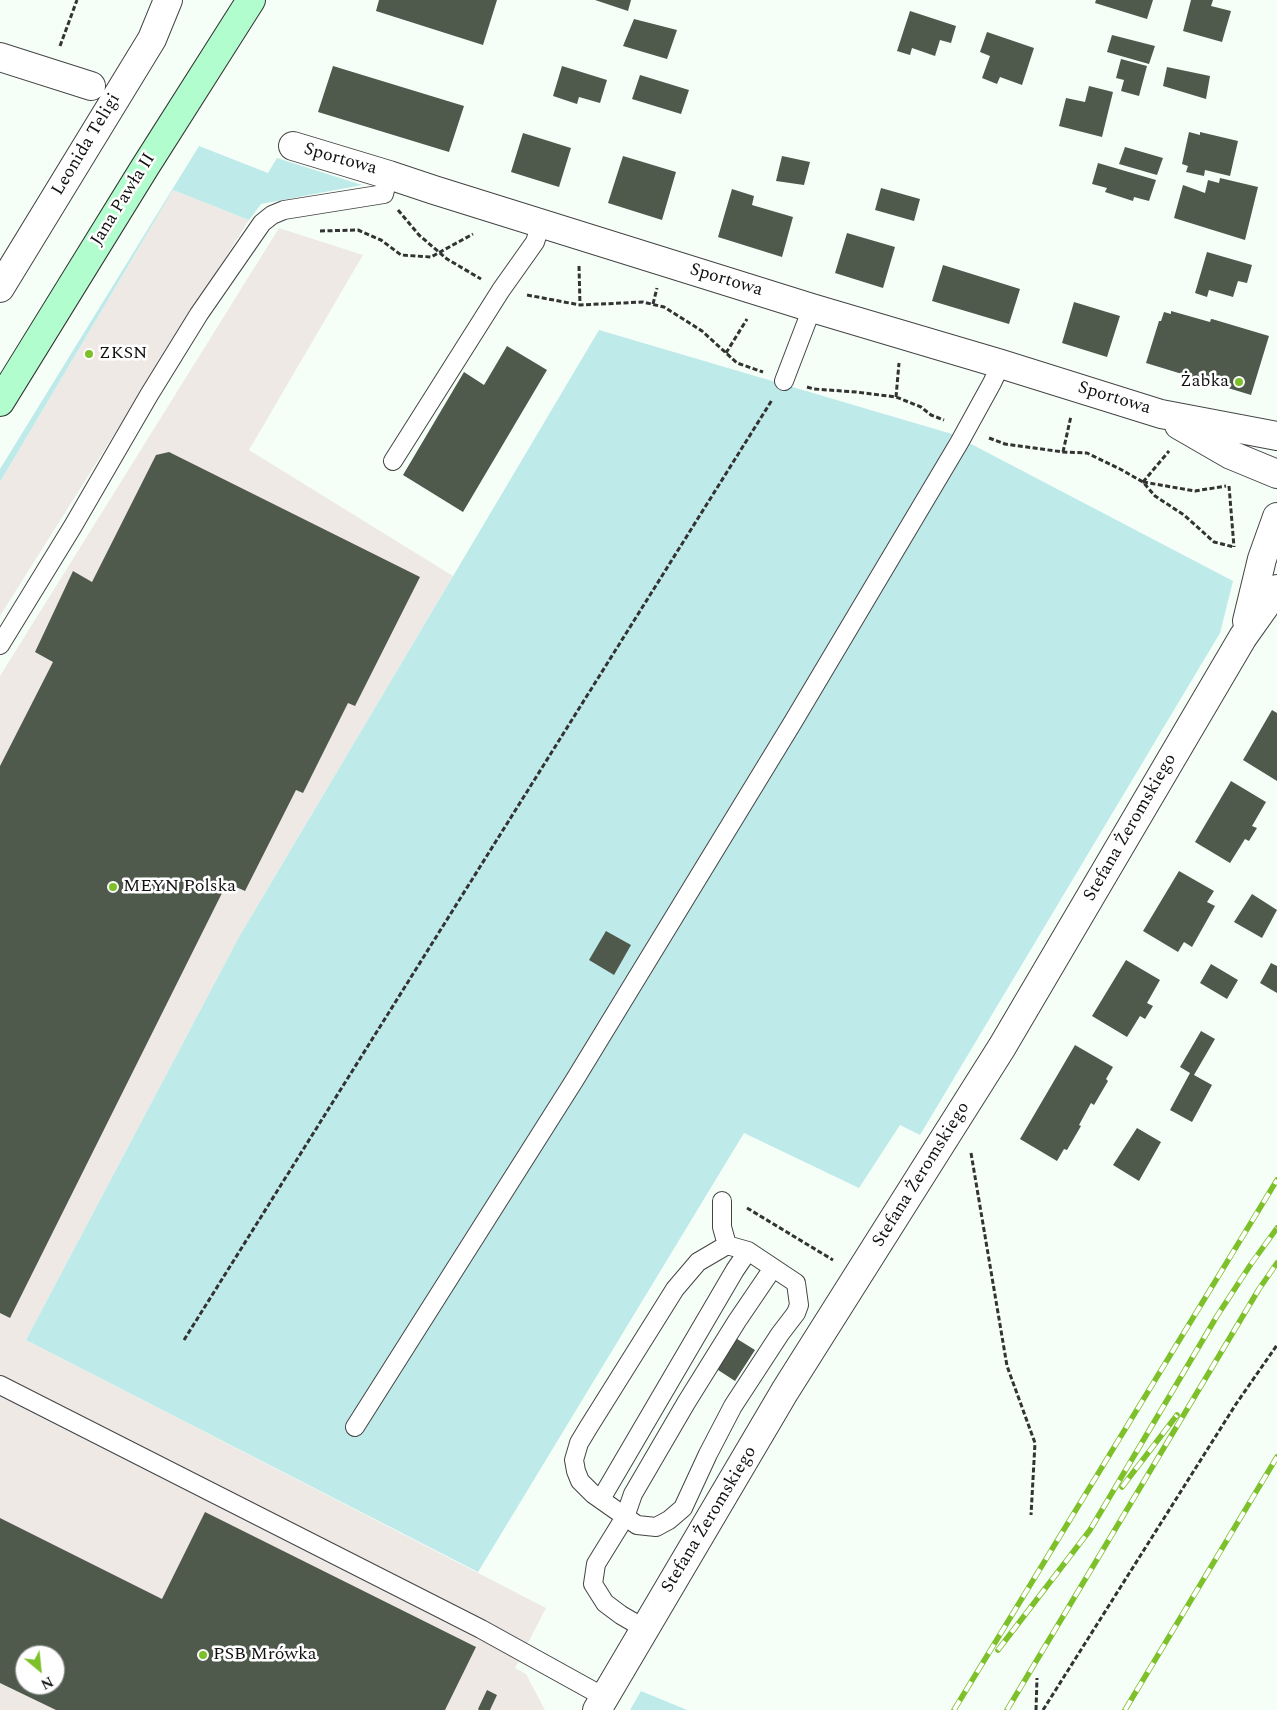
<!DOCTYPE html>
<meta charset="utf-8">
<style>
body{margin:0}
#map{position:relative;width:1277px;height:1710px;overflow:hidden;background:#f5fff8;font-family:Spectral,serif}
canvas{display:block}
.north{position:absolute;left:15px;top:1645px;width:50px;height:50px;box-sizing:border-box;background:#fff;border:1px solid #a0a0a0;border-radius:50%;rotate:152deg;font-size:14px;font-weight:700;line-height:20px;text-align:center;color:#111}
.north::after{content:'';display:block;margin:auto;width:18px;height:22px;background:#7dc02a;clip-path:polygon(50% 0,100% 100%,50% 72%,0 100%)}
</style>
<div id="map">
<canvas width="1277" height="1710"></canvas>
<div class="north">N</div>
</div>
<script>
const ctx = document.querySelector('canvas').getContext('2d');
ctx.lineJoin = 'round';
function fillPath(path, color) { ctx.fillStyle = color; ctx.fill(path, 'evenodd'); }
const toPath = rows => new Path2D(rows.map(r => 'M' + r).join(''));
function strokePath(path, color, width, dash) { ctx.strokeStyle = color; ctx.lineWidth = width; ctx.lineCap = dash ? 'butt' : 'round'; ctx.setLineDash(dash || []); ctx.stroke(path); }
function write(font, color, halo, rows, align = 'center') {
  ctx.font = font + ' Spectral,serif'; ctx.lineWidth = 5; ctx.setLineDash([]); ctx.textBaseline = 'middle'; ctx.strokeStyle = halo; ctx.fillStyle = color; for (const [text, x, y, turn = 0] of rows) {
    ctx.save(); ctx.translate(x, y); ctx.rotate((+turn || 0) * Math.PI / 180); ctx.textAlign = isNaN(turn) ? turn : align; if (halo) ctx.strokeText(text, 0, 0); ctx.fillText(text, 0, 0); ctx.restore();
  }
}
fillPath(toPath([
 [173,190,249,220,0,616,0,482],
 [279,228,363,255,249,450,453,576,239,937,26,1340,546,1608,515,1668,526,1674,545,1710,0,1710,0,676],
 [25,1655,55,1655,55,1685,25,1685]
]), '#efe9e6');
fillPath(toPath([
 [199,146,268,173,277,158,362,185,261,204,249,220,173,190,0,482,0,469],
 [599,330,952,434,1233,581,1220,633,920,1135,900,1125,859,1188,744,1133,478,1572,26,1340,239,937],
 [641,1691,687,1710,630,1710]
]), '#beeae9');
fillPath(toPath([
 [379,0,497,0,483,45,376,11],
 [595,0,631,0,628,11],
 [1096,0,1153,0,1147,19,1095,3],
 [1191,0,1213,0,1211,6,1231,11,1222,42,1183,31],
 [910,11,956,26,951,43,940,40,935,56,912,48,910,55,897,51],
 [634,19,677,30,667,59,623,46],
 [987,32,1034,48,1022,85,1000,77,997,84,982,78,990,56,980,52],
 [1112,35,1155,46,1149,64,1107,52],
 [1121,59,1147,66,1139,96,1121,91,1124,80,1116,78],
 [333,66,464,106,449,152,318,112],
 [562,66,607,80,600,103,579,97,577,104,553,96],
 [1167,67,1210,76,1206,99,1163,86],
 [640,75,689,90,681,114,632,99],
 [1089,86,1113,92,1102,137,1059,126,1066,98,1085,102],
 [1189,132,1200,135,1200,132,1238,141,1230,176,1205,170,1204,176,1186,172,1188,166,1182,164],
 [523,133,571,148,559,187,511,172],
 [1125,147,1163,158,1157,175,1119,164],
 [623,156,676,172,662,220,608,203],
 [782,156,810,162,804,185,776,181],
 [1098,163,1156,180,1149,201,1134,197,1133,201,1105,192,1107,188,1092,184],
 [1220,178,1258,187,1245,240,1174,218,1183,185,1205,193,1208,180,1219,183],
 [881,188,920,199,914,221,875,210],
 [732,189,754,196,752,205,793,217,782,257,718,237],
 [847,233,895,247,883,288,835,273],
 [1207,252,1252,265,1247,283,1238,281,1233,297,1209,290,1207,297,1195,293],
 [943,265,1020,289,1009,324,932,301],
 [1074,302,1120,316,1107,357,1062,343],
 [1171,311,1210,322,1211,319,1212,319,1269,336,1251,395,1146,363,1159,321,1161,321,1164,312,1171,314],
 [507,346,547,370,463,512,403,475,464,372,484,385],
 [169,452,420,577,355,706,348,703,303,793,296,790,245,891,227,883,10,1318,0,1313,0,766,53,662,35,652,73,571,92,582,156,455],
 [1272,710,1277,713,1277,781,1243,760],
 [1231,781,1266,802,1252,826,1257,828,1249,841,1245,839,1230,863,1195,842],
 [1179,871,1214,891,1207,902,1215,906,1192,947,1184,942,1178,952,1143,931],
 [1252,894,1277,910,1262,938,1234,922],
 [606,931,631,945,614,975,589,960],
 [1126,960,1160,980,1147,1003,1153,1006,1145,1019,1140,1016,1127,1037,1092,1016],
 [1271,963,1277,966,1277,993,1260,983],
 [1211,964,1238,980,1227,999,1200,983],
 [1201,1031,1215,1039,1194,1075,1212,1085,1192,1122,1170,1110,1190,1073,1180,1067],
 [1075,1045,1113,1067,1106,1079,1108,1081,1094,1105,1091,1103,1079,1125,1081,1126,1067,1150,1064,1149,1057,1161,1020,1139],
 [1137,1128,1161,1142,1139,1181,1113,1165],
 [734,1337,755,1350,735,1381,715,1368],
 [205,1512,476,1647,445,1710,56,1710,0,1683,0,1518,162,1599],
 [25,1655,55,1655,55,1685,25,1685],
 [487,1690,497,1695,490,1710,479,1710,478,1709]
]), '#4f5a4d');
const service = toPath([
 [784,381,812,308],
 [393,461,501,290,535,242,541,223],
 [0,645,73,526,149,395,199,314,262,223,272,215,284,210,384,194,389,175],
 [722,1201,722,1227,727,1245,748,1251,796,1283,799,1305,796,1313,780,1334,733,1406,708,1454,683,1508,669,1520,656,1527,637,1525,593,1494,580,1481,576,1471,574,1460,579,1443,588,1428,675,1289,698,1262,727,1245],
 [0,1385,481,1629,604,1697],
 [355,1427,574,1081,793,722,959,443,992,383,1001,364],
 [601,1499,735,1270,748,1251],
 [645,1629,621,1615,605,1603,593,1584,596,1564,625,1517,633,1494,686,1403,737,1321,773,1268]
]);
const minor = toPath([
 [0,57,91,86],
 [293,146,389,175,434,190,812,308,1001,364,1161,414,1277,436],
 [0,288,152,39,168,0],
 [1179,425,1231,455,1277,474],
 [1247,621,1262,559,1277,517],
 [597,1710,785,1391,1002,1047,1243,637,1277,589]
]);
const secondary = toPath([
 [0,402,145,167,251,0]
]);
strokePath(service, '#444', 20);
strokePath(minor, '#444', 30);
strokePath(secondary, '#333', 30);
strokePath(toPath([
 [60,46,77,0],
 [398,210,419,235,447,259,481,279],
 [320,231,358,230,381,240,401,255,431,257,473,234],
 [579,266,580,305],
 [527,295,580,305,643,302,664,307,702,331,737,363,763,372],
 [653,304,657,288],
 [726,353,747,319],
 [807,387,814,389,856,392,896,397,921,407,931,415,944,420],
 [896,397,899,363],
 [989,438,1005,444,1063,452,1087,453,1120,469,1143,482,1155,496,1184,515,1214,542,1234,547],
 [1063,452,1071,416],
 [1143,482,1195,491,1226,486],
 [1143,482,1169,451],
 [1229,486,1234,547],
 [971,1153,1007,1366,1035,1443,1031,1515],
 [747,1208,833,1260],
 [184,1340,772,400],
 [1036,1710,1037,1678],
 [1043,1710,1236,1404,1277,1345]
]), '#333', 3, [5, 2.5]);
strokePath(service, '#fff', 18);
strokePath(minor, '#fff', 28);
strokePath(secondary, '#b2fdce', 28);
const rail = toPath([
 [1122,1487,1177,1415],
 [998,1650,1090,1530,1217,1316,1251,1264,1277,1228],
 [954,1710,1277,1180],
 [1007,1710,1259,1289,1277,1263],
 [1125,1710,1277,1457]
]);
strokePath(rail, '#7dc02a', 5.5);
strokePath(rail, '#fff', 4, [11]);
for (const [x, y, r, color] of [
 [89,354,5,"#7dc02a"],
 [1239,382,5,"#7dc02a"],
 [113,887,5,"#7dc02a"],
 [203,1655,5,"#7dc02a"]
]) { const dot = new Path2D(); dot.arc(x, y, r, 0, 2 * Math.PI); ctx.fillStyle = color; ctx.fill(dot); strokePath(dot, '#fff', 2); }
write('18px', '#111', '#fff', [
 ["Leonida Teligi",87,145,-59],
 ["Sportowa",340,160,16],
 ["Jana Pawła II",124,200,-58],
 ["Sportowa",726,281,17],
 ["Sportowa",1114,399,17],
 ["Stefana Żeromskiego",1131,828,-60],
 ["Stefana Żeromskiego",922,1175,-58],
 ["Stefana Żeromskiego",710,1520,-59]
]);
write('18px', '#111', '#fff', [
 ["ZKSN",99,354],
 ["Żabka",1229,382,"right"],
 ["MEYN Polska",123,887],
 ["PSB Mrówka",213,1655]
], 'left');
</script>
